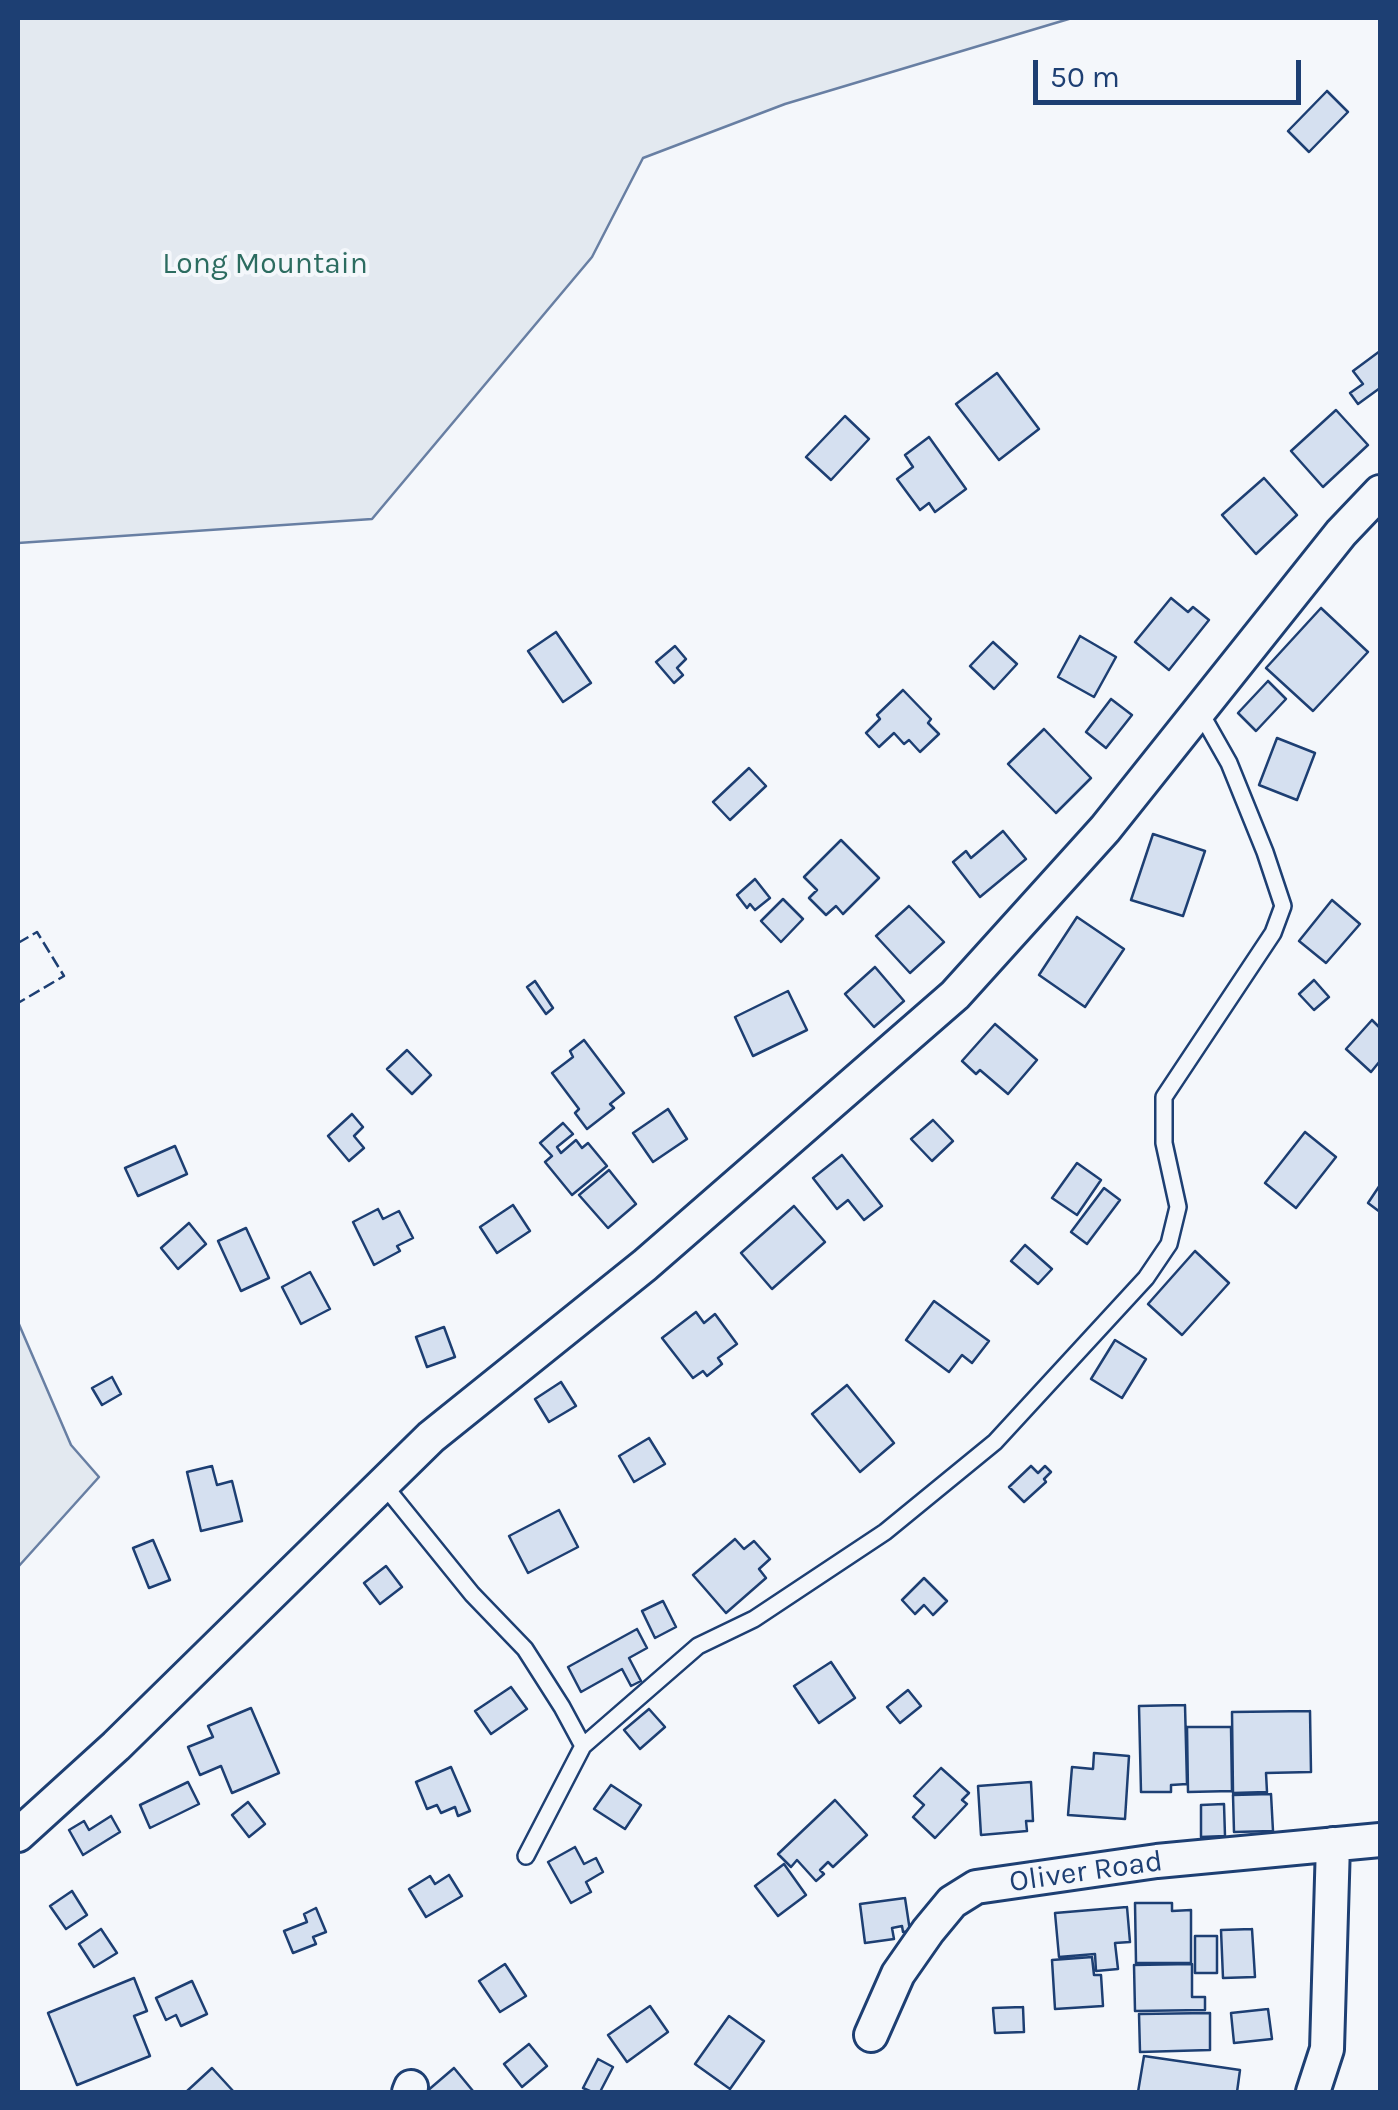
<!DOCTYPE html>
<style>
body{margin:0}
#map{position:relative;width:1398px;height:2110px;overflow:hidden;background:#f4f7fb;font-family:Karla,sans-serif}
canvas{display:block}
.frame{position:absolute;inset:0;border:20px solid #1d3f73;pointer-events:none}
.scale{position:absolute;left:1033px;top:60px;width:268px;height:45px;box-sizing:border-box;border:5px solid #1d3f73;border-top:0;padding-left:12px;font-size:30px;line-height:35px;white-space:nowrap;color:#1d3f73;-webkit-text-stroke:8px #f4f7fb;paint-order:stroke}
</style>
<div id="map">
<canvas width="1398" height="2110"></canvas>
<div class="frame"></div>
<div class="scale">50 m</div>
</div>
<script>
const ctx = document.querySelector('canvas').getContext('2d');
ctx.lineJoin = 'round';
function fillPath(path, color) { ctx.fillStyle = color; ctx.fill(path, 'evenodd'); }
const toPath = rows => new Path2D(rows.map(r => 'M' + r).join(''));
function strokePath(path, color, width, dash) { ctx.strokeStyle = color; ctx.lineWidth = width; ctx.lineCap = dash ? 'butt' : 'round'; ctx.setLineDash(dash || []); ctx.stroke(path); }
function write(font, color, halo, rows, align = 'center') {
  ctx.font = font + ' Karla,sans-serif'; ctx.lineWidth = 8; ctx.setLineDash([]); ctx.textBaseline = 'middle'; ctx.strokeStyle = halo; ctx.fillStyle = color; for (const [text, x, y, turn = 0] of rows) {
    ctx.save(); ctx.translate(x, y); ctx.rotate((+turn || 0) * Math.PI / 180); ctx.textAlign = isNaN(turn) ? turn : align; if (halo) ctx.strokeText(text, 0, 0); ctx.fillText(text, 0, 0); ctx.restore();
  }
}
const green = toPath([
 [18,18,1072,18,785,104,643,158,592,257,372,519,18,543,18,18],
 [18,1322,71,1445,99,1477,18,1567,18,1322]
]);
fillPath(green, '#e3e9f0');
strokePath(green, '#687fa3', 2.5);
const building = toPath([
 [1327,91,1348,112,1309,152,1288,131,1327,91],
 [1380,351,1380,388,1358,404,1350,393,1363,384,1353,371,1380,351],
 [997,373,1039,429,999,460,956,404,997,373],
 [1336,410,1368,445,1323,487,1291,451,1336,410],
 [845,416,869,439,831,480,806,457,845,416],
 [929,437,966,489,935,512,929,503,920,510,897,479,913,467,905,455,929,437],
 [1264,478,1297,515,1256,554,1222,515,1264,478],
 [1171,598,1188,612,1193,607,1209,620,1169,670,1135,642,1171,598],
 [1321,608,1368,652,1313,711,1266,668,1321,608],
 [556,632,591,683,563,702,528,651,556,632],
 [1080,636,1116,657,1094,697,1058,677,1080,636],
 [993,642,1017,664,994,689,970,666,993,642],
 [675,646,686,659,677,668,683,675,674,683,656,662,675,646],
 [1268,681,1286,699,1256,731,1238,713,1268,681],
 [903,690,931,719,928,723,939,734,920,752,909,740,904,744,894,733,879,747,866,733,880,719,877,715,903,690],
 [1111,699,1132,715,1106,748,1086,732,1111,699],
 [1044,729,1091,778,1056,813,1008,764,1044,729],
 [1277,738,1315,753,1297,800,1259,785,1277,738],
 [749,768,766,786,730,820,713,802,749,768],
 [1003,831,1026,859,980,897,953,862,966,851,971,858,1003,831],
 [1153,834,1205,851,1183,916,1131,900,1153,834],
 [841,840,879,878,843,914,836,906,826,915,809,898,817,890,804,877,841,840],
 [755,879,770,898,755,910,750,904,747,908,737,895,755,879],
 [783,899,803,919,781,942,761,921,783,899],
 [1332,900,1360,924,1326,963,1299,941,1332,900],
 [909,906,944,942,910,973,876,936,909,906],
 [1077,917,1124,949,1085,1007,1039,975,1077,917],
 [875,967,904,1001,874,1027,845,994,875,967],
 [1314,980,1329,997,1314,1010,1299,994,1314,980],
 [535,981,553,1008,546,1014,527,987,535,981],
 [788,991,807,1030,753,1056,735,1017,788,991],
 [1372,1020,1380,1028,1380,1061,1371,1072,1346,1049,1372,1020],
 [995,1024,1037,1060,1008,1094,980,1070,976,1074,962,1061,995,1024],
 [584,1040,624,1093,610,1104,614,1108,587,1129,575,1113,579,1109,552,1073,573,1057,570,1051,584,1040],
 [407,1050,431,1075,412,1094,387,1069,407,1050],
 [668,1109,687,1139,653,1162,633,1133,668,1109],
 [352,1114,363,1127,354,1136,364,1148,349,1161,328,1136,352,1114],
 [933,1120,953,1141,932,1161,911,1139,933,1120],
 [563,1123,573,1134,557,1147,561,1153,576,1140,582,1148,588,1143,607,1166,572,1195,545,1162,552,1156,540,1143,563,1123],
 [1305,1132,1336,1157,1296,1208,1265,1183,1305,1132],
 [175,1146,187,1174,138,1196,125,1168,175,1146],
 [842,1155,882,1206,864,1220,848,1200,837,1209,813,1178,842,1155],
 [1077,1163,1101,1180,1077,1215,1052,1198,1077,1163],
 [609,1170,636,1204,608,1228,579,1195,609,1170],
 [1380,1185,1380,1212,1368,1203,1380,1185],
 [1104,1188,1120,1200,1087,1244,1071,1232,1104,1188],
 [513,1205,530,1231,497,1253,480,1227,513,1205],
 [794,1206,825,1242,772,1289,741,1253,794,1206],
 [378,1209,383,1219,399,1211,413,1238,397,1246,400,1251,374,1265,353,1222,378,1209],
 [189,1223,206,1244,178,1269,161,1248,189,1223],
 [246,1228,269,1278,241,1291,218,1241,246,1228],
 [1025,1245,1052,1269,1038,1284,1011,1261,1025,1245],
 [1195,1251,1229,1283,1182,1335,1148,1304,1195,1251],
 [310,1272,330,1309,301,1324,282,1287,310,1272],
 [934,1301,989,1341,972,1363,962,1355,949,1372,906,1340,934,1301],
 [696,1312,704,1323,715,1314,737,1344,718,1358,722,1364,707,1376,703,1371,693,1378,662,1338,696,1312],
 [444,1327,455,1357,427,1367,416,1337,444,1327],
 [1115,1340,1146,1359,1122,1398,1091,1379,1115,1340],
 [112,1377,121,1394,102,1405,92,1388,112,1377],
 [561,1382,576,1406,549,1422,535,1399,561,1382],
 [847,1385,894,1443,860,1472,812,1414,847,1385],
 [649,1438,665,1464,634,1482,619,1456,649,1438],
 [212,1466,217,1485,232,1481,242,1521,201,1531,187,1472,212,1466],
 [1031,1466,1038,1473,1045,1466,1051,1472,1044,1479,1046,1482,1024,1502,1009,1487,1031,1466],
 [559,1510,578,1547,528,1573,509,1536,559,1510],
 [735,1539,744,1549,754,1541,770,1559,759,1569,766,1578,726,1613,693,1575,735,1539],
 [153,1540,170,1580,149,1588,133,1548,153,1540],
 [386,1566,402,1587,380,1604,364,1583,386,1566],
 [924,1578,947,1601,933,1615,924,1605,915,1614,902,1600,924,1578],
 [663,1601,676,1627,655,1638,642,1611,663,1601],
 [637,1629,647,1648,629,1658,641,1681,631,1686,622,1669,581,1692,568,1667,637,1629],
 [831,1662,855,1698,819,1723,794,1686,831,1662],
 [511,1687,527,1709,491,1734,475,1711,511,1687],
 [908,1690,921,1706,900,1723,887,1707,908,1690],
 [1185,1705,1187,1784,1171,1785,1171,1792,1141,1792,1139,1706,1185,1705],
 [251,1708,279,1773,232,1793,221,1766,200,1775,188,1747,213,1737,208,1726,251,1708],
 [649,1709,665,1727,640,1749,624,1730,649,1709],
 [1310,1711,1311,1772,1266,1773,1267,1792,1233,1793,1232,1712,1310,1711],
 [1187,1727,1231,1727,1232,1791,1188,1792,1187,1727],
 [1094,1753,1129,1756,1125,1819,1068,1815,1072,1767,1093,1769,1094,1753],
 [451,1767,470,1811,458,1816,455,1807,441,1813,437,1805,427,1809,416,1782,451,1767],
 [941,1768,969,1793,962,1800,967,1804,935,1838,913,1817,924,1805,914,1796,941,1768],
 [188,1782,199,1804,150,1828,140,1805,188,1782],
 [1031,1782,1033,1821,1026,1821,1027,1831,981,1835,978,1786,1031,1782],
 [611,1785,641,1805,625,1829,594,1809,611,1785],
 [1271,1794,1273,1831,1234,1832,1233,1795,1271,1794],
 [835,1800,867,1835,833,1867,828,1862,820,1870,824,1874,816,1881,797,1860,791,1867,778,1854,835,1800],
 [248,1802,265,1824,249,1837,232,1815,248,1802],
 [1224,1804,1225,1836,1201,1837,1201,1805,1224,1804],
 [111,1816,120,1832,83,1855,69,1830,84,1821,89,1830,111,1816],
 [575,1847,584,1864,596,1858,603,1872,586,1882,591,1892,571,1903,548,1862,575,1847],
 [784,1864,806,1895,778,1916,755,1886,784,1864],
 [449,1875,462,1896,426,1917,409,1889,430,1876,435,1884,449,1875],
 [72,1891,87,1915,66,1929,50,1906,72,1891],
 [905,1898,910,1931,903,1932,902,1926,892,1928,894,1939,865,1943,860,1904,905,1898],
 [1135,1903,1172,1903,1172,1911,1191,1910,1191,1963,1136,1963,1135,1903],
 [1127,1907,1130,1942,1115,1943,1118,1969,1096,1971,1095,1954,1059,1957,1055,1913,1127,1907],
 [316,1908,326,1932,313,1937,316,1944,293,1953,284,1931,307,1922,304,1914,316,1908],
 [101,1929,117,1953,94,1967,79,1944,101,1929],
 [1252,1929,1255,1977,1223,1978,1221,1930,1252,1929],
 [1195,1936,1217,1936,1217,1973,1195,1973,1195,1936],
 [1092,1957,1094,1975,1101,1975,1103,2006,1055,2009,1052,1960,1092,1957],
 [505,1964,526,1996,500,2012,479,1981,505,1964],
 [1192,1964,1192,1997,1205,1997,1205,2010,1135,2011,1134,1965,1192,1964],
 [134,1978,147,2011,134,2016,150,2056,77,2085,48,2013,134,1978],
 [192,1981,207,2014,181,2026,176,2015,166,2020,156,1998,192,1981],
 [650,2006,668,2032,627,2062,608,2035,650,2006],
 [1023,2007,1024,2032,995,2033,993,2008,1023,2007],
 [1268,2009,1272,2039,1234,2043,1231,2013,1268,2009],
 [1210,2013,1210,2050,1140,2052,1139,2014,1210,2013],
 [729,2016,764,2041,730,2089,695,2064,729,2016],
 [529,2044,547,2066,522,2087,504,2064,529,2044],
 [1144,2056,1240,2070,1237,2092,1138,2092,1144,2056],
 [598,2059,613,2067,600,2092,592,2092,583,2088,598,2059],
 [212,2068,234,2092,186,2092,212,2068],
 [454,2068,473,2091,426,2092,454,2068]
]);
fillPath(building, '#d5e0f0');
strokePath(building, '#1d3f73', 2.5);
const service = toPath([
 [383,1484,472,1594,525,1649,562,1707,583,1746],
 [526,1856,583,1746,698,1646,754,1619,885,1532,995,1442,1146,1278,1169,1244,1178,1207,1164,1143,1164,1097,1273,933,1283,906,1265,852,1229,763,1199,710]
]);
const minor = toPath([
 [18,1835,116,1746,431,1437,645,1265,955,995,1105,829,1341,533,1380,492],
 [871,2035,898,1974,928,1931,952,1902,976,1887,1157,1861,1380,1840],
 [409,2092,411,2087],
 [1313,2092,1327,2049,1333,1844]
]);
strokePath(service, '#1d3f73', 20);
strokePath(minor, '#1d3f73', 38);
strokePath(service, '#f4f7fb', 15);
strokePath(minor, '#f4f7fb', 32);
strokePath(toPath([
 [18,943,37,932,64,976,18,1003]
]), '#1d3f73', 2.5, [12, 5]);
write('30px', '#2c6c60', '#f4f7fb', [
 ["Long Mountain",265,264]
]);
write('30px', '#1d3f73', '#f4f7fb', [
 ["Oliver Road",1086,1872,-8]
]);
</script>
